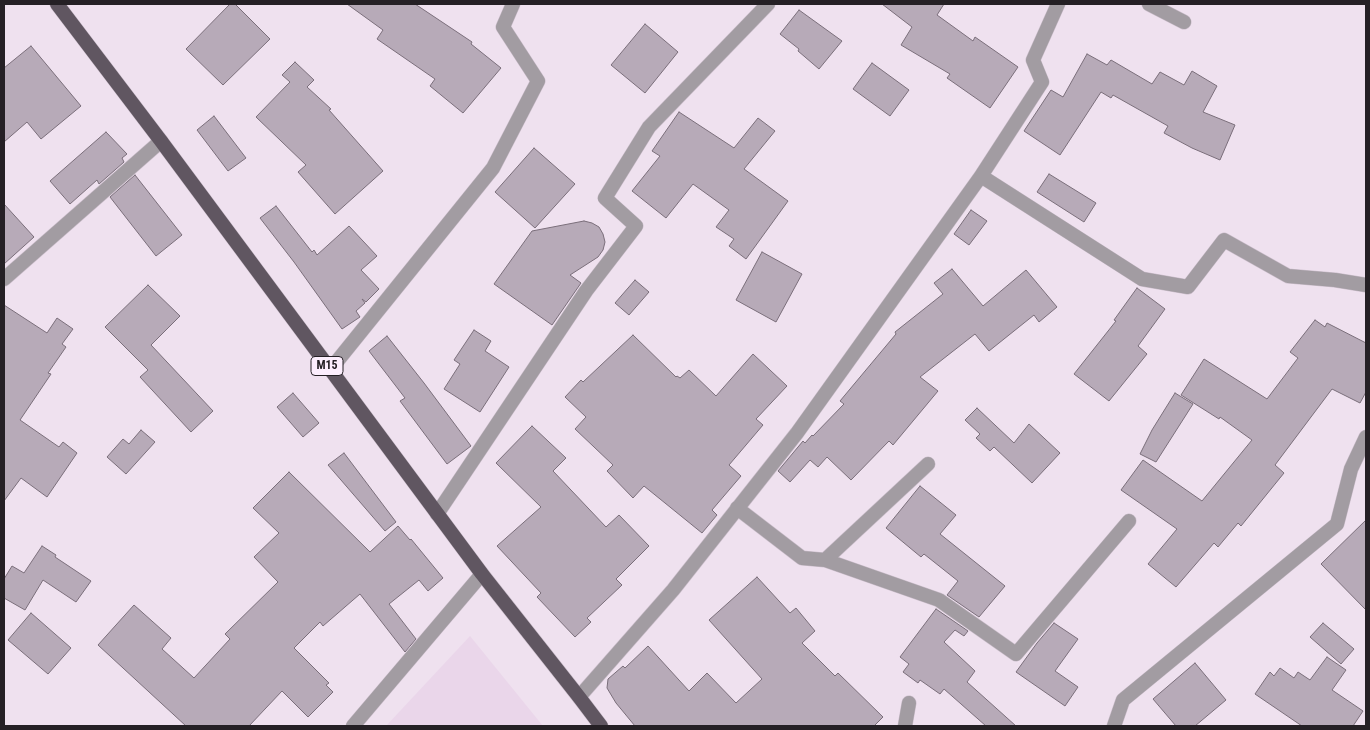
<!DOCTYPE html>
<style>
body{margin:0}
#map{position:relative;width:1370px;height:730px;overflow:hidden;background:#efe1ef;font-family:"Roboto Condensed",sans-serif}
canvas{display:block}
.frame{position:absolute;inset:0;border:5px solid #252025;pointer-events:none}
</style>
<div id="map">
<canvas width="1370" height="730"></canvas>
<div class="frame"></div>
</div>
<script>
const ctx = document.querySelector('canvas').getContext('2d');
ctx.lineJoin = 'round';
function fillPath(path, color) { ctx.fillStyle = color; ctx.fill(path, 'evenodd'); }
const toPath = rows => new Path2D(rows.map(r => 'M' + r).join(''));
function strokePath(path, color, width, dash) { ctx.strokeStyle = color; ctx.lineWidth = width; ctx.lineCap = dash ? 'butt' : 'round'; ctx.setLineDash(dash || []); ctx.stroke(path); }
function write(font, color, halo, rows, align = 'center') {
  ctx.font = font + ' "Roboto Condensed",sans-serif'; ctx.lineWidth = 4.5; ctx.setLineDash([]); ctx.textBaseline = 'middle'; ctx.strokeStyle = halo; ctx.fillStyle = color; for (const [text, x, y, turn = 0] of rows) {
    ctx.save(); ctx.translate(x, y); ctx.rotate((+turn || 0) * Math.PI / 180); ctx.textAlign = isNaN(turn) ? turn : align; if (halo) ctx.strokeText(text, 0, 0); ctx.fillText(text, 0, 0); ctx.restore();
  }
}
fillPath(toPath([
 [470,636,543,726,386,726]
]), '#ead6ea');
const building = toPath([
 [230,4,235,4,270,39,223,85,186,49,230,4],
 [347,4,415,4,472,42,471,44,501,68,463,113,430,86,435,79,377,39,383,30,347,4],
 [882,4,944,4,937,15,973,41,975,37,1018,67,990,108,947,78,950,74,901,45,912,27,882,4],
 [799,10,842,41,819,69,798,51,799,49,780,34,799,10],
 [645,24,678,52,645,93,611,65,645,24],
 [31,46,81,106,41,139,27,122,4,142,4,68,31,46],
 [1087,54,1107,65,1111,60,1152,84,1160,72,1184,85,1192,71,1217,86,1203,112,1235,125,1220,160,1192,148,1164,133,1168,126,1113,95,1111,98,1101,92,1060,155,1024,131,1051,90,1063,97,1087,54],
 [295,62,314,80,307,87,331,109,329,110,383,171,335,214,298,172,306,165,256,117,290,82,282,75,295,62],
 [872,63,909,90,890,116,853,89,872,63],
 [679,112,734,148,758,118,775,131,744,169,788,201,746,259,729,246,734,239,716,227,729,210,693,184,666,218,632,191,660,156,652,151,679,112],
 [214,116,246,158,228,171,197,130,214,116],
 [106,132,127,154,122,158,124,162,99,184,97,180,70,204,50,181,106,132],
 [534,148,575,184,535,228,495,192,534,148],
 [1049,174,1096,203,1084,222,1037,192,1049,174],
 [135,175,182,235,156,256,110,197,135,175],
 [4,204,34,237,4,264,4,204],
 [276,206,312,252,314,250,317,255,349,226,377,256,361,270,379,289,366,302,362,299,365,303,356,311,360,317,342,329,294,262,260,218,276,206],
 [971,210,987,221,969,245,954,234,971,210],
 [584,221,592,223,599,227,603,234,605,242,603,250,598,257,570,275,581,283,552,325,494,284,532,231,584,221],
 [762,252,802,274,776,322,736,300,762,252],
 [952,269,983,306,1026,270,1057,307,1039,322,1034,315,989,351,975,334,920,377,938,391,893,445,889,441,851,480,827,457,818,467,810,460,790,482,778,471,803,441,805,443,812,435,813,436,844,404,840,401,896,334,895,332,943,294,934,283,952,269],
 [635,280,649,292,629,315,615,303,635,280],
 [148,285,180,316,151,345,213,411,191,432,140,377,148,370,105,327,148,285],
 [1137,288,1165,309,1138,346,1147,354,1109,401,1074,374,1116,321,1114,320,1137,288],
 [4,305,47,333,57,318,73,329,62,344,66,347,48,373,51,374,20,420,59,447,63,442,77,453,47,497,21,478,4,501,4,305],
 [1315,320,1325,327,1327,323,1366,343,1366,392,1360,403,1332,389,1275,465,1284,473,1241,526,1238,523,1218,547,1214,543,1176,587,1148,564,1177,529,1121,490,1143,460,1202,501,1252,440,1220,417,1219,419,1181,395,1204,359,1267,399,1298,358,1290,352,1315,320],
 [474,330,491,341,485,351,509,367,480,412,444,389,460,364,454,360,474,330],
 [633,335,676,377,677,376,680,378,689,370,716,396,753,354,787,386,756,419,763,425,729,465,741,476,712,510,717,515,702,533,644,486,633,498,607,471,613,465,575,429,586,417,565,397,581,380,583,382,633,335],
 [387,336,424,383,471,446,447,464,400,401,405,398,369,351,387,336],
 [293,393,319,423,303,437,277,407,293,393],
 [1175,393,1193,404,1156,462,1140,454,1152,430,1175,393],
 [977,408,1014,443,1029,424,1060,453,1032,483,994,447,990,451,976,438,980,434,965,420,977,408],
 [532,426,566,458,553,471,606,527,619,515,649,546,616,579,622,585,587,618,591,622,575,637,537,597,541,593,497,546,541,507,496,463,532,426],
 [141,430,155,442,126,474,107,457,123,439,129,444,141,430],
 [344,453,396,522,385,531,328,465,344,453],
 [289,472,370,552,398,526,410,540,411,539,443,578,428,591,419,580,389,604,416,639,405,652,360,594,323,626,320,622,294,648,329,683,326,685,333,692,308,717,282,691,249,726,186,726,98,645,134,605,171,638,162,649,194,678,230,639,225,634,278,582,254,557,279,533,253,508,289,472],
 [920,486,956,515,940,534,1005,586,979,617,947,595,958,581,924,554,921,557,886,528,920,486],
 [1366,520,1366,610,1321,564,1366,520],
 [42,546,56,555,55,557,91,581,76,602,43,580,25,610,4,598,4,579,12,566,24,573,42,546],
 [757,577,790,613,796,608,815,631,802,643,835,676,838,673,883,717,874,726,635,726,616,703,607,688,608,679,623,666,625,668,648,646,689,691,707,673,736,703,762,679,709,620,757,577],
 [936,609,968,631,964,636,955,630,944,642,975,671,967,682,1016,726,986,726,944,689,940,694,920,680,918,683,903,672,909,664,900,657,936,609],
 [31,613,71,648,48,674,8,640,31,613],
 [1054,623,1078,639,1055,671,1078,687,1065,706,1016,672,1037,643,1054,623],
 [1323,623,1354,649,1341,664,1310,637,1323,623],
 [1327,657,1346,670,1332,690,1363,711,1353,726,1302,726,1255,694,1270,672,1274,676,1280,668,1294,678,1298,672,1310,680,1327,657],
 [1195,663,1226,700,1195,726,1176,726,1153,699,1195,663]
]);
fillPath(building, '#b7aab8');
strokePath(building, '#7a6e7a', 1);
const minor = toPath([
 [1149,4,1184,22],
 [981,176,1142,279,1188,287,1224,240,1288,276,1335,280,1366,285],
 [4,279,161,141],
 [330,370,493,168,538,81,503,27,513,4],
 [737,508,802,558,825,560,939,600,1016,654,1129,521],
 [437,514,586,291,636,226,605,198,649,127,768,4],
 [825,560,928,464],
 [579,697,673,590,797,433,981,176,1042,82,1033,60,1058,4],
 [353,726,482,574],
 [905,726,909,703],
 [1114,726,1123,700,1337,524,1351,469,1366,437]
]);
const trunk = toPath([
 [57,4,161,141,482,574,579,697,601,726]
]);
strokePath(minor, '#cbbecb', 15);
strokePath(trunk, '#cbbecb', 15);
strokePath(minor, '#a29ca2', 14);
strokePath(trunk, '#605661', 14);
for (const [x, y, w] of [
 [327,366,32]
]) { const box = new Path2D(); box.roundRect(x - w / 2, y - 9.5, w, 19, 4); ctx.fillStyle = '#fceefd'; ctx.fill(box); strokePath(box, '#252025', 1); }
write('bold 12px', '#252025', null, [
 ["M15",327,366]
]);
</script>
